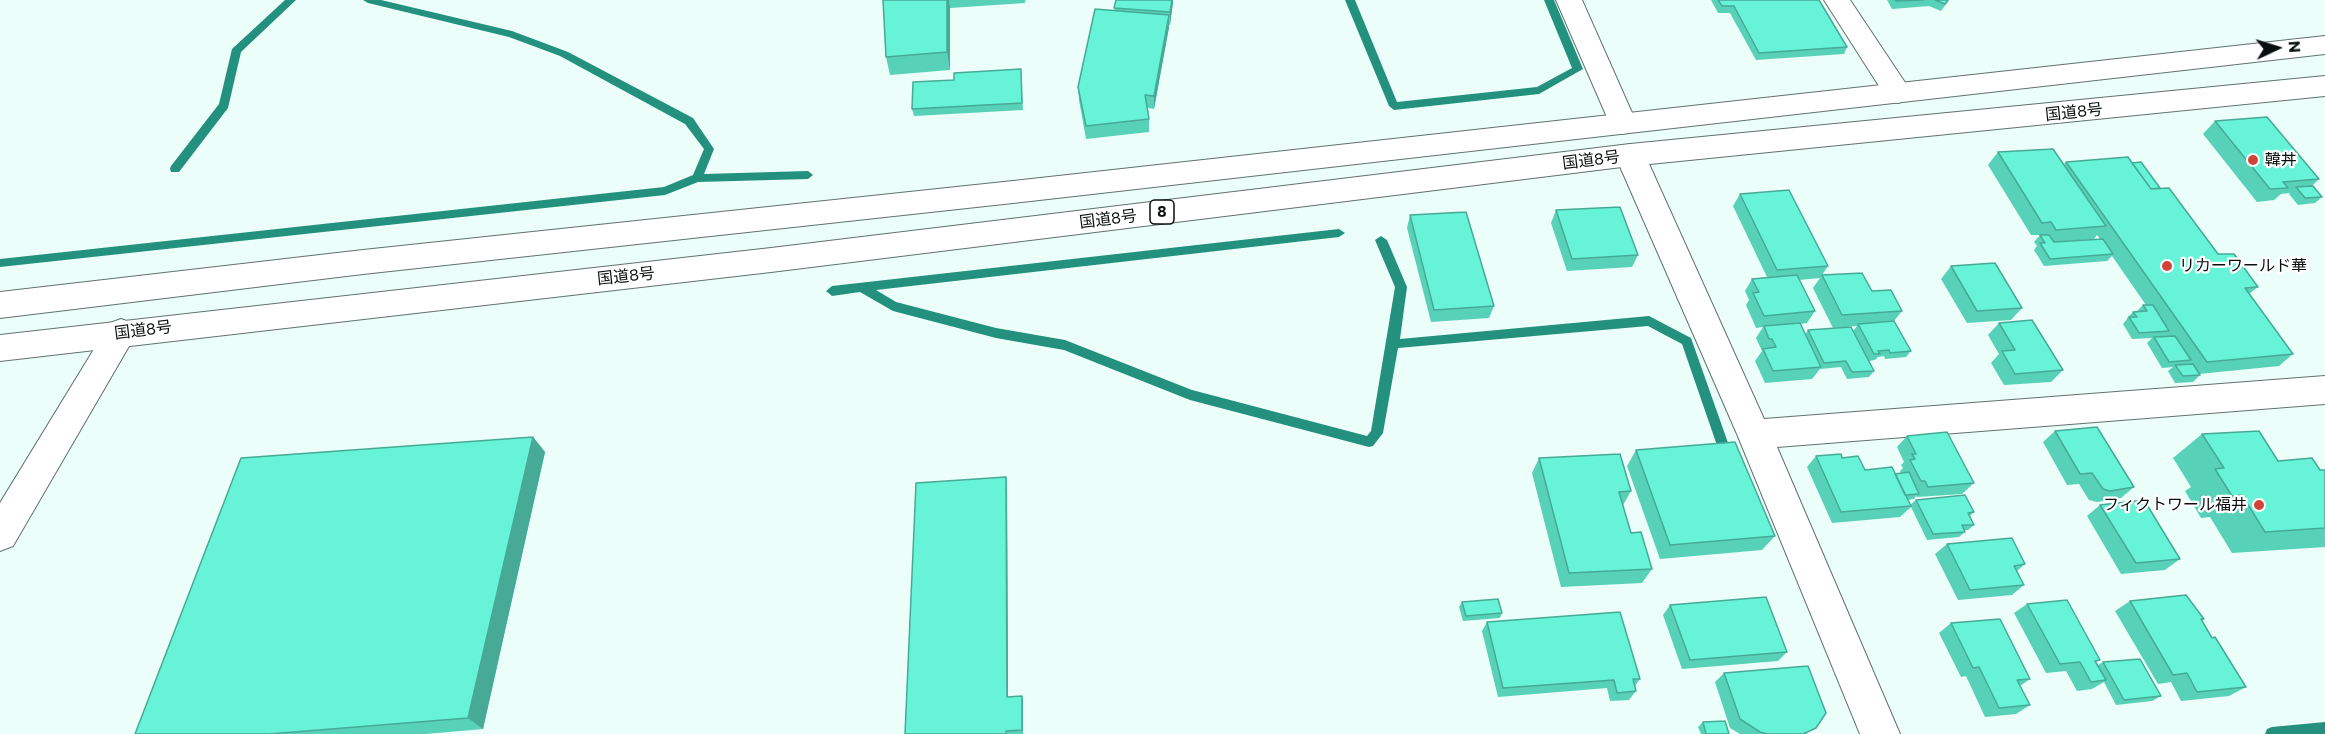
<!DOCTYPE html>
<meta charset="utf-8">
<style>
body{margin:0}
#map{position:relative;width:2325px;height:734px;overflow:hidden;background:#ebfef9;font-family:Commissioner,sans-serif}
canvas{display:block}
.north{position:absolute;left:2247px;top:18px;width:60px;height:60px;-webkit-text-stroke:4px #fff;paint-order:stroke;rotate:86deg;font-size:16px;font-weight:700;line-height:24px;text-align:center;color:#090f0e}
.north::after{content:'';display:block;margin:auto;width:21px;height:27px;background:#090f0e;clip-path:polygon(50% 0,100% 100%,50% 72%,0 100%)}
</style>
<div id="map">
<canvas width="2325" height="734"></canvas>
<div class="north">N</div>
</div>
<script>
const ctx = document.querySelector('canvas').getContext('2d');
ctx.lineJoin = 'round';
const toPath = rows => new Path2D(rows.map(r => 'M' + r).join(''));
function fillPath(path, color) { ctx.fillStyle = color; ctx.fill(path, 'evenodd'); }
function strokePath(path, color, width, dash) { ctx.strokeStyle = color; ctx.lineWidth = width; ctx.lineCap = dash ? 'butt' : 'round'; ctx.setLineDash(dash || []); ctx.stroke(path); }
function write(font, color, halo, rows, align = 'center') {
  ctx.font = font + ' Commissioner,"Noto Sans JP",sans-serif'; ctx.lineWidth = 4.5; ctx.setLineDash([]); ctx.textBaseline = 'middle'; ctx.strokeStyle = halo; ctx.fillStyle = color; for (const [text, x, y, turn = 0] of rows) {
    ctx.save(); ctx.translate(x, y); ctx.rotate((+turn || 0) * Math.PI / 180); ctx.textAlign = isNaN(turn) ? turn : align; if (halo) ctx.strokeText(text, 0, 0); ctx.fillText(text, 0, 0); ctx.restore();
  }
}
fillPath(toPath([
 [285,0,296,0,241,52,228,108,179,172,171,172,170,169,171,166,219,104,232,49,285,0],
 [363,0,381,0,512,31,568,52,693,118,714,149,704,174,808,171,813,175,808,179,698,182,665,195,0,267,0,259,664,187,693,175,704,149,685,124,560,56,509,37,368,3,363,0],
 [1345,0,1355,0,1397,102,1537,87,1572,68,1544,0,1554,0,1583,69,1539,94,1394,110,1389,106,1345,0],
 [1339,229,1345,233,1339,237,876,290,896,302,996,328,1065,340,1192,390,1367,436,1371,431,1395,287,1375,240,1381,236,1387,240,1407,287,1400,339,1649,316,1691,338,1733,457,1731,461,1727,462,1723,461,1721,457,1682,344,1648,326,1398,348,1383,433,1373,446,1369,447,1190,400,1064,350,996,338,893,311,860,292,832,296,826,291,832,286,1339,229],
 [2325,722,2325,734,2265,734,2267,729,2272,727,2325,722]
]), '#24917e');
const minor = toPath([
 [1556,0,1582,0,1637,124,1633,131,1623,134,1613,131,1556,0],
 [1824,0,1850,0,1912,93,1908,100,1898,103,1888,100,1824,0],
 [1630,144,1640,148,1645,155,1764,419,2325,376,2325,404,1777,447,1900,734,1860,734,1737,434,1615,155,1620,148,1630,144],
 [121,319,132,323,137,332,132,341,13,546,0,551,0,503,110,323,121,319]
]);
const highway = toPath([
 [2325,36,2325,54,1013,203,363,274,0,318,0,292,363,250,1013,181,2325,36],
 [2325,76,2325,96,1630,166,771,272,0,361,0,335,771,248,1630,144,2325,76]
]);
strokePath(minor, '#61726e', 2);
strokePath(highway, '#61726e', 2);
fillPath(minor, '#fff');
fillPath(highway, '#fff');
fillPath(toPath([
 [883,0,1025,0,1025,3,950,8,950,70,890,75,886,57],
 [1116,0,1173,0,1170,25,1169,25,1154,109,1148,108,1149,119,1149,132,1086,139,1079,100,1078,87,1114,11],
 [1711,0,1819,0,1847,47,1844,54,1756,60,1730,13,1718,13],
 [1887,0,1949,0,1941,11,1929,6,1892,9],
 [1021,69,1023,110,914,116,912,109,954,80],
 [2215,121,2319,179,2312,186,2322,197,2315,203,2298,205,2289,194,2290,193,2281,194,2274,200,2257,202,2203,134],
 [1998,152,2063,165,2066,162,2160,188,2218,254,2258,287,2249,294,2293,354,2279,366,2199,374,2200,375,2193,382,2175,383,2168,371,2173,367,2162,368,2147,343,2152,338,2132,339,2123,324,2127,319,2127,318,2133,312,2137,311,2143,305,2146,305,2112,256,2107,261,2044,266,2034,250,2037,246,2034,242,2040,235,2031,235,1988,165],
 [2097,235,2100,239,2054,242,2094,239],
 [1740,194,1828,266,1822,275,1872,291,1902,311,1894,321,1911,351,1906,357,1885,359,1884,356,1878,357,1875,360,1869,361,1855,333,1874,371,1869,377,1847,379,1841,367,1820,369,1812,379,1765,383,1755,361,1762,351,1756,338,1763,327,1756,328,1746,305,1749,300,1745,291,1752,279,1767,277,1733,206],
 [1820,278,1813,288,1833,328,1857,326,1853,331,1808,330,1805,335,1800,324,1807,323,1815,311,1799,280],
 [1556,210,1638,255,1632,267,1567,271,1551,223],
 [1410,215,1494,306,1489,318,1431,322,1407,228],
 [1951,266,2022,308,2011,320,1967,323,1941,279],
 [1999,323,2063,370,2051,382,2004,385,1991,363,1999,354,1988,335],
 [2055,431,2134,487,2121,498,2097,502,2089,500,2079,484,2067,485,2043,442],
 [2202,434,2278,461,2320,470,2325,470,2325,547,2232,553,2210,517,2201,518,2185,491,2191,487,2173,458],
 [1907,436,1974,483,1962,494,1917,497,1916,496,1914,499,1908,500,1910,505,1916,500,1974,512,1970,516,1974,525,1968,530,1964,530,1965,532,1959,537,1927,540,1911,507,1900,517,1832,523,1807,467,1816,456,1842,458,1865,470,1895,474,1901,473,1900,471,1903,468,1901,465,1904,462,1897,447],
 [533,437,545,452,483,729,426,734,135,734],
 [1636,450,1775,536,1762,550,1660,559,1627,466],
 [1539,458,1631,491,1623,505,1631,533,1652,569,1642,583,1561,587,1532,473],
 [1007,483,1008,697,1023,700,1023,734,905,734],
 [2100,505,2180,559,2165,570,2121,574,2087,516],
 [1947,544,2025,564,2017,571,2024,585,2012,595,1958,600,1935,554],
 [2130,601,2204,619,2201,621,2246,687,2229,696,2181,701,2171,682,2158,684,2115,611],
 [1462,602,1502,613,1500,618,1463,621,1459,607],
 [2027,604,2100,660,2096,662,2098,665,2103,662,2161,696,2152,701,2116,705,2104,682,2092,689,2077,691,2066,671,2046,673,2014,613],
 [1670,605,1787,652,1778,661,1682,669,1663,615],
 [1487,622,1640,679,1635,686,1636,691,1629,700,1610,701,1607,688,1498,697,1482,631],
 [1951,623,2030,679,2020,686,2030,705,2016,714,1985,717,1966,676,1961,677,1939,633],
 [1724,673,1808,734,1740,734,1730,728,1715,682],
 [1703,722,1729,734,1701,734,1698,727]
]), '#58d1b9');
fillPath(toPath([
 [947,0,949,0,950,8,950,70,947,52],
 [1172,0,1173,0,1173,3,1170,25,1170,12],
 [1169,15,1169,28,1154,109,1154,96],
 [533,437,545,452,483,729,468,718],
 [1006,477,1007,483,1008,701,1007,697],
 [1022,696,1023,700,1023,734,1022,730]
]), '#47aa96');
const building = toPath([
 [883,0,947,0,947,52,886,57,883,0],
 [1116,0,1172,0,1170,12,1114,8,1116,0],
 [1718,0,1819,0,1847,47,1759,53,1734,6,1722,6,1718,0],
 [1895,0,1923,0,1896,1,1895,0],
 [1935,0,1948,0,1945,4,1935,0],
 [1095,9,1169,15,1154,96,1145,95,1149,119,1086,126,1078,87,1095,9],
 [1021,69,1022,103,912,109,913,82,954,80,954,73,1021,69],
 [2267,117,2319,179,2283,182,2288,188,2270,189,2215,121,2267,117],
 [2053,149,2106,226,2056,230,2051,222,2042,223,1998,152,2053,149],
 [2128,157,2151,189,2169,188,2218,254,2234,254,2258,287,2245,288,2293,354,2207,362,2066,162,2128,157],
 [2141,162,2160,188,2151,189,2132,163,2141,162],
 [2313,186,2322,197,2305,198,2296,187,2313,186],
 [1789,190,1828,266,1777,270,1740,194,1789,190],
 [1620,207,1638,255,1572,259,1556,210,1620,207],
 [1466,212,1494,306,1434,310,1410,215,1466,212],
 [2040,235,2049,235,2054,242,2103,239,2113,254,2050,259,2040,243,2045,243,2040,235],
 [1995,263,2022,308,1977,311,1951,266,1995,263],
 [1862,273,1872,291,1891,290,1902,311,1842,315,1822,275,1862,273],
 [1797,275,1815,311,1764,316,1753,293,1759,292,1752,279,1797,275],
 [2143,305,2153,305,2169,331,2139,333,2129,317,2137,317,2133,312,2147,311,2143,305],
 [2032,320,2063,370,2015,374,2002,351,2015,350,1999,323,2032,320],
 [1894,321,1911,351,1890,353,1889,350,1878,351,1880,354,1874,354,1858,324,1894,321],
 [1800,323,1821,367,1773,371,1763,349,1776,347,1772,339,1769,339,1764,326,1800,323],
 [1851,327,1874,371,1852,372,1846,361,1824,363,1808,330,1851,327],
 [2175,336,2191,360,2169,362,2154,337,2175,336],
 [2193,364,2200,375,2183,376,2175,365,2193,364],
 [2097,427,2134,487,2110,491,2103,489,2092,473,2080,474,2055,431,2097,427],
 [2259,431,2278,461,2312,458,2320,470,2325,470,2325,528,2265,532,2242,495,2232,496,2215,469,2224,468,2202,434,2259,431],
 [1947,432,1974,483,1928,487,1925,481,1921,481,1910,460,1915,459,1912,454,1916,454,1907,436,1947,432],
 [533,437,468,718,269,734,135,734,241,458,533,437],
 [1735,442,1775,536,1670,545,1636,450,1735,442],
 [1620,454,1631,491,1619,492,1631,533,1641,532,1652,569,1569,573,1539,458,1620,454],
 [1841,454,1842,458,1858,456,1865,470,1892,467,1911,506,1841,512,1816,456,1841,454],
 [1909,472,1919,494,1905,495,1895,474,1909,472],
 [1006,477,1007,697,1022,696,1022,730,1006,731,1006,734,905,734,916,483,1006,477],
 [1965,495,1974,512,1968,513,1974,525,1962,525,1965,532,1933,534,1916,500,1965,495],
 [2144,500,2180,559,2136,563,2100,505,2144,500],
 [2012,538,2025,564,2014,566,2024,585,1970,590,1947,544,2012,538],
 [2186,595,2204,619,2201,619,2212,638,2215,637,2246,687,2197,692,2187,673,2173,675,2130,601,2186,595],
 [1766,597,1787,652,1690,660,1670,605,1766,597],
 [1498,599,1502,613,1466,616,1462,602,1498,599],
 [2067,600,2100,660,2095,661,2106,680,2091,682,2080,662,2060,664,2027,604,2067,600],
 [1620,612,1640,679,1633,679,1636,691,1617,693,1614,680,1503,688,1487,622,1620,612],
 [2000,619,2030,679,2017,680,2030,705,1999,708,1979,667,1973,668,1951,623,2000,619],
 [2140,659,2161,696,2124,700,2103,662,2140,659],
 [1808,666,1826,713,1816,728,1803,734,1767,734,1760,732,1740,719,1724,673,1808,666],
 [1725,721,1729,734,1706,734,1703,722,1725,721]
]);
fillPath(building, '#66f3d7');
strokePath(building, '#47aa96', 1.5);
for (const [x, y, r, color] of [
 [2253,160,6,"#d2443a"],
 [2167,266,6,"#d2443a"],
 [2259,505,6,"#d2443a"]
]) { const dot = new Path2D(); dot.arc(x, y, r, 0, 2 * Math.PI); ctx.fillStyle = color; ctx.fill(dot); strokePath(dot, '#fff', 2); }
for (const [x, y, w] of [
 [1162,212,24]
]) { const box = new Path2D(); box.roundRect(x - w / 2, y - 12, w, 24, 4.5); ctx.fillStyle = '#fff'; ctx.fill(box); strokePath(box, '#090f0e', 1.5); }
write('bold 15px', '#090f0e', null, [
 ["8",1162,212]
]);
write('16px', '#090f0e', '#fff', [
 ["国道8号",2074,112,-6],
 ["国道8号",1591,160,-7],
 ["国道8号",1108,219,-7],
 ["国道8号",626,276,-6],
 ["国道8号",143,330,-7]
]);
write('16px', '#090f0e', '#fff', [
 ["韓丼",2265,160],
 ["リカーワールド華",2179,266],
 ["フィクトワール福井",2247,505,"right"]
], 'left');
</script>
